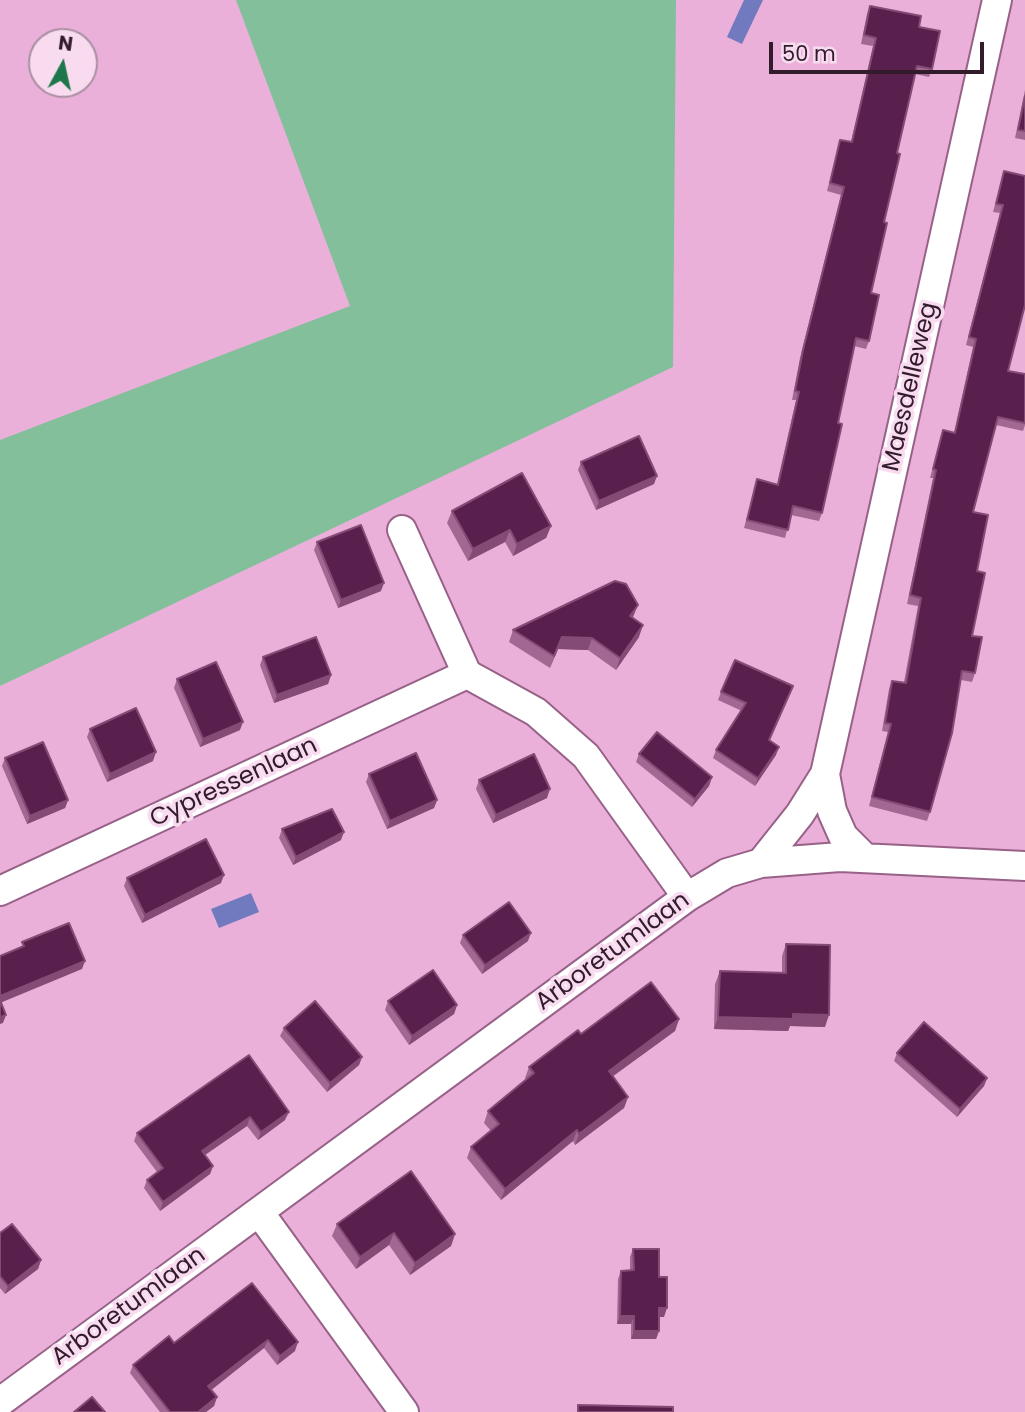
<!DOCTYPE html>
<style>
body{margin:0}
#map{position:relative;width:1025px;height:1412px;overflow:hidden;background:#eab0d9;font-family:Poppins,sans-serif}
canvas{display:block}
.north{position:absolute;left:28px;top:28px;width:70px;height:70px;box-sizing:border-box;background:#f9dbf0;border:2px solid #a98fa2;border-radius:50%;rotate:8deg;font-size:19px;font-weight:700;line-height:28px;text-align:center;color:#321c2c}
.north::after{content:'';display:block;margin:auto;width:24px;height:32px;background:#1d774b;clip-path:polygon(50% 0,100% 100%,50% 72%,0 100%)}
.scale{position:absolute;left:769px;top:42px;width:215px;height:32px;box-sizing:border-box;border:4px solid #321c2c;border-top:0;padding-left:9px;font-size:21px;line-height:24px;white-space:nowrap;color:#321c2c;-webkit-text-stroke:5px #f9dbf0;paint-order:stroke}
</style>
<div id="map">
<canvas width="1025" height="1412"></canvas>
<div class="north">N</div>
<div class="scale">50 m</div>
</div>
<script>
const ctx = document.querySelector('canvas').getContext('2d');
ctx.lineJoin = 'round';
function fillPath(path, color) { ctx.fillStyle = color; ctx.fill(path, 'evenodd'); }
const toPath = rows => new Path2D(rows.map(r => 'M' + r).join(''));
function strokePath(path, color, width, dash) { ctx.strokeStyle = color; ctx.lineWidth = width; ctx.lineCap = dash ? 'butt' : 'round'; ctx.setLineDash(dash || []); ctx.stroke(path); }
function write(font, color, halo, rows, align = 'center') {
  ctx.font = font + ' Poppins,sans-serif'; ctx.lineWidth = 7; ctx.setLineDash([]); ctx.textBaseline = 'middle'; ctx.strokeStyle = halo; ctx.fillStyle = color; for (const [text, x, y, turn = 0] of rows) {
    ctx.save(); ctx.translate(x, y); ctx.rotate((+turn || 0) * Math.PI / 180); ctx.textAlign = isNaN(turn) ? turn : align; if (halo) ctx.strokeText(text, 0, 0); ctx.fillText(text, 0, 0); ctx.restore();
  }
}
fillPath(toPath([
 [236,0,676,0,673,367,0,686,0,440,350,306]
]), '#83bf9b');
fillPath(toPath([
 [744,0,763,0,742,44,727,37],
 [251,893,259,912,219,928,211,909]
]), '#717abf');
const street = toPath([
 [402,530,467,674],
 [825,774,832,811,843,836,864,857],
 [761,863,800,814,825,774,997,0],
 [0,891,467,674,536,712,586,756,687,897],
 [259,1212,404,1412],
 [0,1402,687,897,727,873,761,863,840,857,1025,866]
]);
strokePath(street, '#976188', 32);
strokePath(street, '#fff', 28);
fillPath(toPath([
 [870,6,919,27,932,69,929,77,915,74,897,153,871,293,869,341,866,349,854,346,838,423,822,513,819,521,791,515,785,538,744,528,757,479,777,484,796,400,792,400,800,358,841,195,827,191,840,140,851,142,873,46,861,44,867,14],
 [1025,90,1025,140,1015,138],
 [1004,171,1008,371,1025,374,1025,425,1023,431,996,425,973,512,977,571,972,636,975,673,972,682,961,680,930,812,927,821,869,806,888,732,882,731,889,689,892,681,904,682,918,606,907,604,933,478,930,478,943,430,954,433,973,347,966,345,1000,213,993,212],
 [581,462,654,484,596,510,578,470],
 [452,511,551,526,546,538,513,556,505,542,468,561,447,523],
 [317,542,381,591,338,608,314,550],
 [632,618,639,637,616,670,588,650,558,649,550,668,509,642,513,630],
 [263,657,331,675,328,684,274,703,260,665],
 [177,679,240,730,200,747,174,688],
 [793,686,770,740,776,755,755,786,713,758,716,750,742,711,718,700,721,692],
 [90,729,153,761,107,782,87,737],
 [639,754,712,777,709,786,692,807,636,762],
 [5,758,68,800,65,808,27,824,2,766],
 [369,774,437,800,434,808,387,829,366,782],
 [479,780,547,798,493,823,476,789],
 [282,829,341,840,293,865,279,838],
 [127,878,221,883,142,923,124,886],
 [463,935,528,941,482,974,460,943],
 [786,944,825,1027,790,1026,788,1031,714,1029,715,984,720,971,782,973,782,956],
 [388,1001,457,1005,454,1014,409,1045,385,1010],
 [679,1019,675,1031,613,1076,628,1097,624,1108,575,1145,573,1141,501,1200,467,1158,471,1147,491,1131,484,1123,488,1111,527,1080,525,1078,529,1067,581,1034],
 [284,1028,362,1057,359,1065,327,1092,280,1036],
 [897,1053,987,1078,984,1086,957,1117,894,1061],
 [249,1055,285,1120,258,1140,247,1126,205,1155,213,1166,210,1174,160,1211,144,1188,147,1180,157,1172,134,1141,137,1133],
 [337,1224,455,1234,451,1246,410,1275,389,1245,356,1269,332,1236],
 [0,1233,41,1260,38,1269,5,1294,0,1288],
 [633,1249,659,1277,664,1317,659,1317,659,1331,656,1339,631,1339,631,1324,617,1324,618,1279,621,1271,630,1270,630,1257],
 [252,1283,295,1351,277,1365,264,1348,211,1390,217,1397,214,1406,206,1412,160,1412,130,1373,133,1365,174,1343]
]), '#a26893');
fillPath(toPath([
 [657,476,654,484,596,510,599,501],
 [551,526,546,538,513,556,517,544],
 [510,530,505,542,468,561,473,549],
 [384,583,381,591,338,608,341,600],
 [638,605,633,617,625,628,630,616],
 [643,625,639,637,616,670,620,658],
 [562,637,592,638,588,650,558,649,550,668],
 [331,675,328,684,274,703,277,695],
 [243,722,240,730,200,747,203,739],
 [779,747,776,755,755,786,758,778],
 [156,752,153,761,107,782,110,774],
 [712,777,709,786,692,807,695,799],
 [550,789,547,798,493,823,496,815],
 [68,800,65,808,27,824,30,816],
 [437,800,434,808,387,829,390,821],
 [344,832,341,840,293,865,296,857],
 [224,875,221,883,142,923,145,915],
 [531,933,528,941,482,974,485,965],
 [85,961,82,969,0,1003,0,996],
 [457,1005,454,1014,409,1045,412,1036],
 [793,1014,829,1015,825,1027,790,1026,788,1031,714,1029,718,1017],
 [6,1015,3,1023,0,1024,0,1017],
 [679,1019,675,1031,605,1082,609,1071],
 [362,1057,359,1065,327,1092,330,1083],
 [987,1078,984,1086,957,1117,960,1109],
 [628,1097,624,1108,575,1145,579,1134],
 [289,1112,285,1120,258,1140,261,1132],
 [250,1117,247,1126,199,1159,202,1151],
 [577,1130,573,1141,501,1200,505,1189],
 [213,1166,210,1174,160,1211,163,1202],
 [394,1233,389,1245,356,1269,360,1257],
 [455,1234,451,1246,410,1275,415,1263],
 [41,1260,38,1269,5,1294,8,1286],
 [659,1308,667,1308,664,1317,656,1317],
 [620,1316,634,1316,631,1324,617,1324],
 [634,1331,659,1331,656,1339,631,1339],
 [268,1340,264,1348,205,1395,208,1386],
 [298,1342,295,1351,277,1365,280,1356],
 [217,1397,214,1406,206,1412,198,1412]
]), '#854b77');
const building = toPath([
 [870,6,921,16,919,27,940,31,932,69,917,66,897,153,900,154,884,222,887,223,871,293,879,295,869,341,856,338,838,423,842,424,822,513,793,506,788,530,747,520,757,479,778,485,799,392,795,391,803,350,844,187,830,183,840,140,852,142,876,38,864,35,870,6],
 [1025,96,1025,131,1018,130,1025,96],
 [1004,171,1025,176,1025,305,1008,371,1025,374,1025,423,998,417,973,512,988,515,977,571,985,573,972,636,982,637,975,673,962,671,952,733,930,812,872,797,891,724,885,723,892,681,906,683,921,598,910,595,936,470,933,469,943,430,955,433,976,339,969,337,1003,205,996,204,1004,171],
 [639,436,657,476,599,501,581,462,639,436],
 [522,473,551,526,517,544,510,530,473,549,452,511,522,473],
 [361,525,384,583,341,600,317,542,361,525],
 [615,581,626,584,638,605,630,616,643,625,620,658,592,638,562,637,554,656,513,630,615,581],
 [316,637,331,675,277,695,263,657,316,637],
 [735,660,793,686,769,740,779,747,758,778,716,750,746,703,721,692,735,660],
 [216,662,243,722,203,739,177,679,216,662],
 [136,708,156,752,110,774,90,729,136,708],
 [657,732,712,777,695,799,639,754,657,732],
 [43,742,68,800,30,816,5,758,43,742],
 [416,753,437,800,390,821,369,774,416,753],
 [534,754,550,789,496,815,479,780,534,754],
 [332,809,344,832,296,857,282,829,332,809],
 [206,839,224,875,145,915,127,878,206,839],
 [509,902,531,933,485,965,463,935,509,902],
 [69,923,85,961,0,996,0,956,24,946,22,942,69,923],
 [786,944,830,945,829,1015,793,1014,793,1019,718,1017,720,971,786,973,786,944],
 [433,970,457,1005,412,1036,388,1001,433,970],
 [651,982,679,1019,609,1071,628,1097,579,1134,577,1130,505,1189,471,1147,499,1124,488,1111,534,1073,529,1067,578,1030,581,1034,651,982],
 [0,1000,6,1015,0,1017,0,1000],
 [315,1001,362,1057,330,1083,284,1028,315,1001],
 [924,1022,987,1078,960,1109,897,1053,924,1022],
 [249,1055,289,1112,261,1132,250,1117,202,1151,213,1166,163,1202,147,1180,163,1168,137,1133,249,1055],
 [411,1171,455,1234,415,1263,394,1233,360,1257,337,1224,411,1171],
 [12,1224,41,1260,8,1286,0,1276,0,1233,12,1224],
 [633,1249,659,1249,659,1277,667,1277,667,1308,659,1308,659,1331,634,1331,634,1316,620,1316,621,1271,634,1270,633,1249],
 [252,1283,298,1342,280,1356,268,1340,208,1386,217,1397,198,1412,170,1412,133,1365,169,1336,174,1343,252,1283],
 [92,1397,105,1412,74,1412,92,1397],
 [578,1405,673,1407,673,1412,578,1412,578,1405]
]);
fillPath(building, '#5a204d');
strokePath(building, '#854b77', 2);
write('24px', '#321c2c', '#f9dbf0', [
 ["Maesdelleweg",911,387,-77],
 ["Cypressenlaan",234,783,-25],
 ["Arboretumlaan",613,952,-36],
 ["Arboretumlaan",129,1307,-36]
]);
</script>
